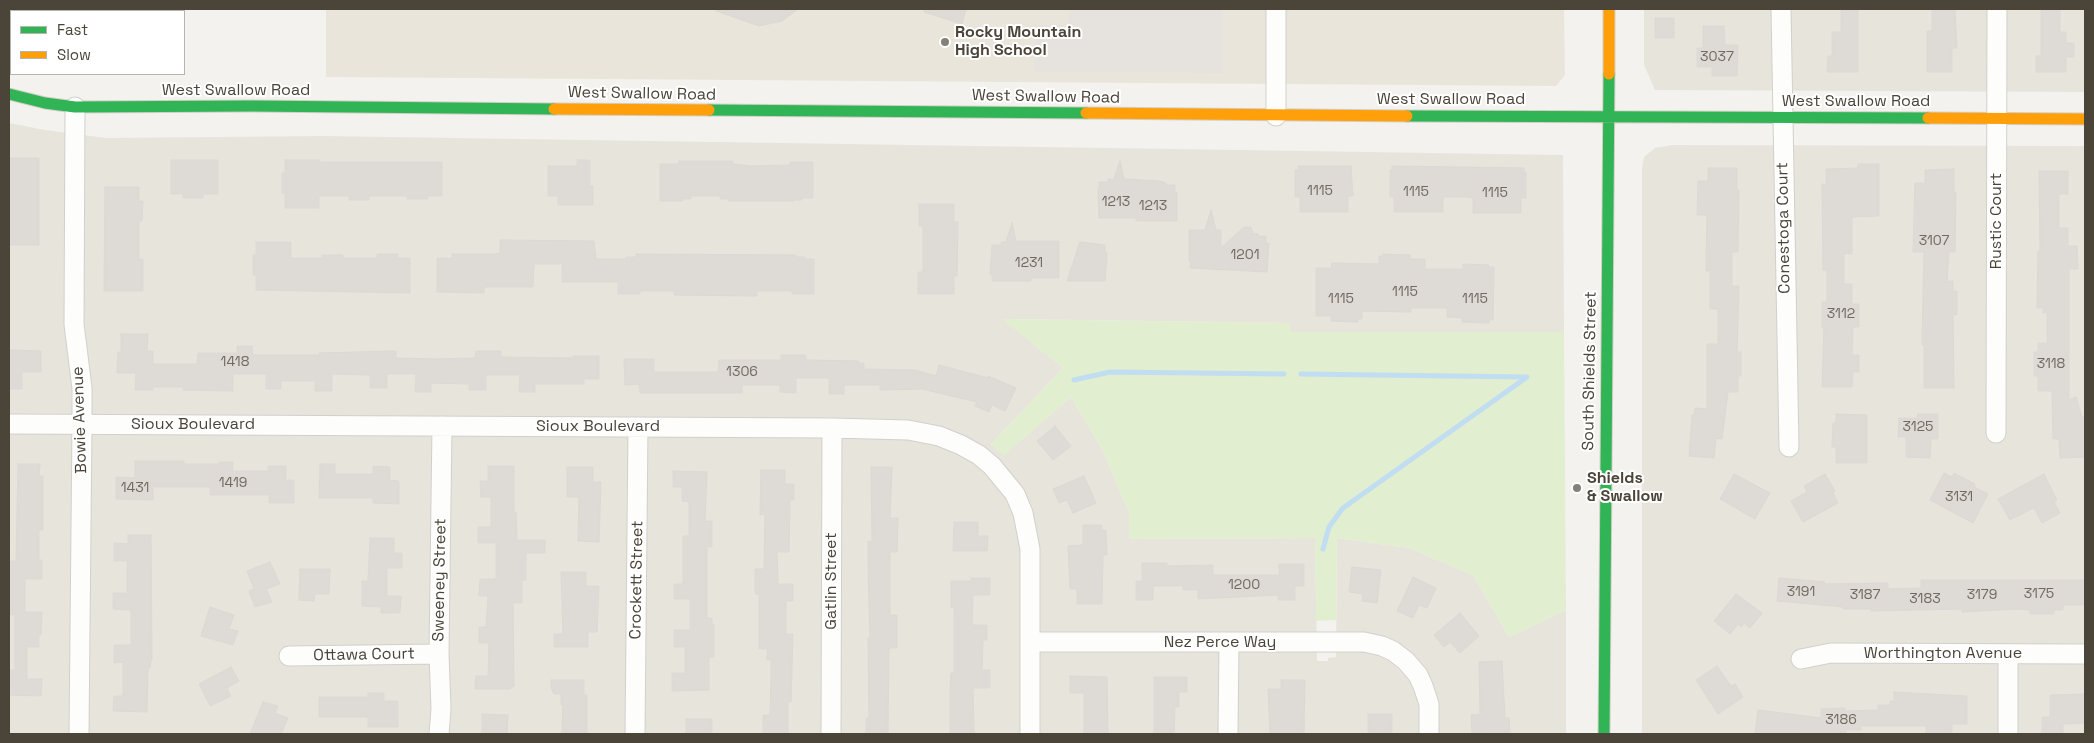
<!DOCTYPE html>
<style>
body{margin:0}
#map{position:relative;width:2094px;height:743px;overflow:hidden;background:#f4f2ee;font-family:"Space Grotesk",sans-serif}
canvas{display:block}
.frame{position:absolute;inset:0;border:10px solid #4b4439;pointer-events:none}
.legend{position:absolute;left:10px;top:10px;width:175px;height:65px;box-sizing:border-box;background:#fff;border:1px solid #b7b4b0;margin:0;padding:6px 9px;list-style:none;font-size:15px;color:#4b4439}
.legend li{display:flex;align-items:center;gap:10px;height:25px}
.legend b{width:25px;border:1px solid #b7b4b0}
</style>
<div id="map">
<canvas width="2094" height="743"></canvas>
<div class="frame"></div>
<ul class="legend">
<li><b style="height:6px;background:#30b455"></b>Fast</li>
<li><b style="height:6px;background:#ff9f0a"></b>Slow</li>
</ul>
</div>
<script>
const ctx = document.querySelector('canvas').getContext('2d');
ctx.lineJoin = 'round';
function fillPath(path, color) { ctx.fillStyle = color; ctx.fill(path, 'evenodd'); }
const toPath = rows => new Path2D(rows.map(r => 'M' + r).join(''));
function strokePath(path, color, width, dash) { ctx.strokeStyle = color; ctx.lineWidth = width; ctx.lineCap = dash ? 'butt' : 'round'; ctx.setLineDash(dash || []); ctx.stroke(path); }
function write(font, color, halo, rows, align = 'center') {
  ctx.font = font + ' "Space Grotesk",sans-serif'; ctx.lineWidth = 4; ctx.setLineDash([]); ctx.textBaseline = 'middle'; ctx.strokeStyle = halo; ctx.fillStyle = color; for (const [text, x, y, turn = 0] of rows) {
    ctx.save(); ctx.translate(x, y); ctx.rotate((+turn || 0) * Math.PI / 180); ctx.textAlign = isNaN(turn) ? turn : align; if (halo) ctx.strokeText(text, 0, 0); ctx.fillText(text, 0, 0); ctx.restore();
  }
}
fillPath(toPath([
 [1644,9,2085,9,2085,92,1655,90,1644,65],
 [9,123,45,130,106,138,324,136,1563,155,1564,332,1290,332,1290,323,1003,319,1063,368,991,444,1004,455,1071,397,1102,449,1129,512,1129,539,1315,538,1317,661,1328,661,1328,658,1336,657,1337,538,1409,548,1473,575,1509,637,1566,610,1566,734,9,734],
 [1672,145,2085,146,2085,734,1642,734,1642,168,1644,157,1655,148]
]), '#e7e4dc');
fillPath(toPath([
 [326,9,1564,9,1565,75,1556,86,326,77]
]), '#eae5da');
fillPath(toPath([
 [1002,319,1290,323,1291,332,1564,332,1566,610,1509,637,1473,575,1409,548,1337,538,1336,620,1316,621,1315,538,1129,539,1129,512,1102,449,1071,397,1004,456,991,444,1063,368]
]), '#e1eecf');
fillPath(toPath([
 [1069,9,1223,9,1223,73,1034,72,1034,25,1069,25]
]), '#e6e3df');
strokePath(toPath([
 [1301,374,1527,377,1343,508,1329,527,1323,549],
 [1074,380,1110,372,1284,374]
]), '#c0ddf1', 5);
const building = toPath([
 [716,9,798,9,782,21,759,26,716,11,716,9],
 [925,9,966,9,962,24,924,12,925,9],
 [1841,9,1858,9,1858,72,1827,72,1828,56,1832,56,1832,32,1841,32,1841,9],
 [1932,9,1955,9,1957,48,1952,48,1952,72,1927,72,1927,31,1932,31,1932,9],
 [2041,9,2060,9,2060,32,2066,32,2066,43,2074,43,2074,57,2066,57,2066,72,2036,72,2036,56,2041,56,2041,9],
 [1655,18,1674,18,1674,38,1655,38,1655,18],
 [1703,26,1724,26,1725,45,1738,45,1737,76,1712,76,1712,67,1697,67,1697,48,1703,48,1703,26],
 [9,158,39,158,39,245,9,245,9,158],
 [171,160,218,160,218,194,203,194,203,198,183,198,183,194,171,194,171,160],
 [285,160,320,160,320,162,442,162,442,196,428,196,428,199,407,199,407,196,369,196,369,200,349,200,349,196,319,196,319,208,285,208,285,193,282,193,282,173,285,173,285,160],
 [577,160,590,160,590,186,593,186,593,205,558,205,558,196,548,196,548,166,577,166,577,160],
 [679,161,733,161,733,164,751,166,790,165,790,162,813,162,813,198,802,198,802,200,794,200,794,201,728,201,728,199,720,199,720,196,691,196,691,199,683,199,683,201,660,201,660,164,679,164,679,161],
 [1120,161,1124,179,1160,181,1166,183,1166,185,1175,185,1175,192,1177,192,1177,221,1136,221,1136,218,1099,218,1098,189,1099,189,1099,182,1108,182,1108,179,1114,179,1120,161],
 [1858,164,1879,164,1879,216,1852,217,1852,254,1844,254,1844,284,1852,284,1852,304,1859,304,1859,327,1853,327,1852,355,1859,355,1859,372,1853,372,1852,387,1822,387,1824,327,1822,327,1822,302,1827,302,1827,270,1823,270,1822,184,1826,184,1826,169,1858,168,1858,164],
 [1298,166,1351,166,1353,196,1348,196,1348,212,1300,212,1300,197,1295,197,1295,170,1298,170,1298,166],
 [1392,166,1524,168,1524,172,1526,172,1526,198,1521,198,1521,213,1473,213,1473,198,1468,197,1443,197,1443,212,1394,212,1394,197,1390,197,1390,170,1392,170,1392,166],
 [1708,168,1737,168,1737,190,1739,190,1738,252,1732,252,1732,286,1739,286,1737,352,1741,352,1741,376,1738,376,1738,392,1728,392,1722,439,1716,438,1714,458,1689,456,1692,415,1694,416,1695,408,1707,409,1707,344,1718,344,1718,309,1710,309,1710,271,1706,271,1707,215,1697,215,1698,181,1708,181,1708,168],
 [1954,169,1954,192,1956,192,1955,252,1949,252,1947,281,1953,281,1953,291,1957,291,1957,315,1953,314,1954,388,1924,388,1924,345,1922,345,1924,252,1913,252,1915,183,1925,183,1925,170,1954,169],
 [2039,171,2068,171,2068,194,2059,194,2059,228,2068,228,2068,246,2077,246,2078,269,2069,269,2069,400,2076,397,2082,417,2085,417,2085,457,2060,458,2059,439,2053,439,2052,391,2038,391,2038,376,2034,376,2034,352,2038,352,2038,343,2047,343,2047,313,2043,313,2043,308,2037,308,2038,251,2040,251,2039,171],
 [105,187,139,187,139,201,143,201,142,221,139,221,139,259,143,259,143,291,104,291,105,187],
 [919,204,954,204,954,222,958,222,957,276,954,276,954,294,918,294,918,272,923,272,923,226,919,226,919,204],
 [1211,210,1216,230,1221,230,1221,248,1244,227,1251,227,1253,233,1258,234,1258,236,1266,236,1266,243,1269,243,1267,272,1190,268,1191,261,1189,261,1189,230,1205,230,1211,210],
 [1012,223,1016,241,1059,241,1059,278,1031,278,1031,281,992,281,992,274,990,274,992,245,1001,245,1001,242,1006,242,1012,223],
 [500,240,594,241,596,259,626,259,626,257,636,257,636,254,796,255,796,257,805,257,805,259,814,259,814,294,792,294,792,291,757,291,757,296,674,295,674,291,640,291,640,294,618,294,618,282,562,282,562,264,534,264,533,287,484,287,484,293,437,292,437,258,452,258,452,254,496,254,500,253,500,240],
 [256,242,291,242,291,258,322,258,322,255,343,255,343,258,377,258,377,254,398,254,398,258,410,258,410,293,256,290,256,275,253,275,253,255,256,255,256,242],
 [1080,242,1105,245,1105,253,1107,253,1105,281,1067,281,1080,242],
 [1383,254,1410,255,1410,259,1425,259,1425,269,1463,269,1463,264,1489,265,1489,267,1494,267,1493,320,1489,320,1489,323,1462,322,1463,318,1447,317,1447,308,1411,308,1411,312,1362,311,1362,319,1358,319,1358,322,1331,321,1331,316,1316,316,1316,268,1331,268,1332,263,1379,264,1379,256,1383,256,1383,254],
 [121,334,148,334,147,351,153,351,153,364,197,364,198,353,237,353,237,346,252,346,253,355,319,355,319,353,396,351,396,358,435,359,475,358,476,351,501,351,501,357,573,358,573,356,599,356,599,379,584,379,584,384,535,384,535,392,519,392,520,375,486,375,486,390,469,390,469,384,431,383,431,392,415,392,416,374,387,374,387,388,370,388,370,375,332,374,332,391,315,391,315,381,281,381,281,389,266,389,266,374,233,374,233,391,183,390,183,387,153,387,153,390,135,390,136,373,117,373,118,352,121,352,121,334],
 [9,350,41,351,41,372,22,372,22,389,9,389,9,350],
 [781,355,806,355,806,360,859,361,859,363,864,363,864,369,915,370,936,376,939,365,988,378,988,376,1016,388,1005,411,992,405,989,412,975,406,977,402,922,389,880,390,880,385,844,385,844,394,829,394,829,378,796,378,796,393,780,392,780,385,742,385,742,393,640,393,639,384,625,385,624,359,654,359,654,372,718,372,719,360,781,360,781,355],
 [1836,414,1867,415,1867,463,1836,463,1836,447,1832,447,1833,423,1836,423,1836,414],
 [1918,414,1938,414,1938,439,1931,439,1930,458,1906,457,1906,437,1898,437,1899,418,1917,418,1918,414],
 [1055,426,1071,446,1053,460,1037,441,1055,426],
 [135,461,184,461,184,464,219,464,219,462,233,462,233,471,268,471,268,466,286,466,286,480,294,480,294,503,269,503,269,495,210,495,210,487,153,487,153,500,116,499,116,477,135,478,135,461],
 [18,464,40,464,39,476,43,476,43,530,39,530,39,560,42,560,42,579,25,579,25,612,42,612,41,635,39,635,39,647,27,647,27,679,42,679,41,696,9,695,9,670,15,670,15,615,9,615,9,561,16,561,18,464],
 [320,464,335,464,335,474,373,474,373,466,390,467,390,480,399,481,399,504,373,503,373,498,319,498,320,464],
 [488,466,514,466,514,512,516,512,517,540,545,540,545,553,526,553,526,580,522,580,522,603,513,603,514,686,510,689,475,689,476,676,488,676,489,643,479,643,479,627,486,627,488,596,479,596,480,579,496,579,496,543,478,543,478,527,491,527,491,497,481,497,480,481,488,481,488,466],
 [567,467,593,467,593,482,601,482,599,542,578,541,579,497,567,497,567,467],
 [871,467,892,467,890,518,898,518,897,552,890,552,890,615,897,615,897,648,889,648,888,734,866,734,866,718,869,718,868,638,870,638,868,566,868,541,872,542,871,467],
 [761,470,785,470,785,484,794,484,794,500,790,500,789,552,777,552,778,584,793,584,793,601,786,601,786,634,793,634,791,702,788,702,788,734,763,734,763,715,770,715,771,680,771,660,767,660,767,649,759,649,759,594,755,594,755,569,764,569,765,514,760,515,761,470],
 [673,471,707,472,705,521,712,521,712,547,707,547,707,618,712,618,712,625,714,625,714,657,709,657,709,690,672,691,672,673,685,673,685,647,674,647,674,630,690,630,690,599,674,599,674,584,683,584,683,536,689,536,689,502,682,501,682,487,673,487,673,471],
 [1944,473,1952,477,1954,473,1975,484,1974,487,1988,494,1973,523,1930,500,1944,473],
 [1734,474,1770,493,1755,519,1720,499,1734,474],
 [1825,474,1835,491,1833,493,1838,503,1803,522,1791,501,1807,492,1804,486,1825,474],
 [2044,474,2057,500,2054,502,2060,513,2042,523,2034,508,2010,520,1998,499,2044,474],
 [1084,476,1096,503,1073,513,1067,500,1059,503,1053,489,1084,476],
 [954,522,978,522,978,536,988,536,987,551,953,551,954,522],
 [1083,525,1102,525,1102,530,1106,530,1107,555,1103,555,1102,604,1077,604,1077,589,1070,589,1068,546,1083,545,1083,525],
 [128,535,151,535,152,660,151,660,150,668,148,668,147,712,113,711,114,696,123,696,123,662,114,663,114,645,131,645,131,610,113,609,113,593,127,593,127,561,114,561,114,543,128,544,128,535],
 [370,538,394,538,394,553,402,553,402,568,387,568,387,596,401,596,400,613,381,613,381,607,362,606,362,581,368,581,370,538],
 [270,562,280,584,266,589,272,602,255,607,249,591,254,589,247,571,270,562],
 [1142,563,1167,563,1167,566,1213,565,1213,575,1279,575,1279,564,1304,564,1304,586,1295,586,1295,600,1278,600,1278,595,1198,599,1198,590,1183,590,1183,586,1153,586,1153,600,1136,600,1136,581,1142,581,1142,563],
 [1352,567,1381,570,1377,603,1362,601,1363,594,1349,592,1352,567],
 [300,569,330,569,329,594,315,594,314,601,299,600,300,569],
 [561,572,586,572,586,586,599,586,597,632,588,632,588,647,554,647,554,634,563,634,561,572],
 [1413,577,1436,588,1427,608,1419,605,1413,618,1397,611,1413,577],
 [971,578,990,578,990,595,973,595,972,625,987,625,987,640,983,640,982,670,990,670,990,688,973,688,974,734,950,734,950,687,951,673,954,673,954,608,951,608,951,581,971,581,971,578],
 [1779,578,1825,582,1825,584,1888,583,1888,589,1921,588,1921,580,2085,580,2085,605,2063,605,2063,610,2054,610,2054,614,2030,614,2030,610,2015,609,1962,612,1962,609,1871,611,1871,609,1843,609,1843,607,1777,601,1779,578],
 [1736,594,1762,613,1750,628,1744,623,1741,627,1738,624,1730,634,1714,621,1736,594],
 [210,607,234,615,229,629,238,631,233,645,201,636,210,607],
 [1460,613,1479,636,1460,653,1450,642,1444,647,1434,635,1460,613],
 [1502,661,1505,718,1509,718,1510,734,1472,733,1471,715,1480,714,1479,662,1502,661],
 [1717,666,1731,686,1735,684,1743,697,1718,714,1696,680,1717,666],
 [231,667,239,681,227,688,231,696,210,706,199,684,231,667],
 [1070,676,1107,677,1108,734,1084,734,1084,693,1070,693,1070,676],
 [1154,677,1187,677,1187,692,1179,692,1179,707,1175,707,1174,734,1154,734,1154,677],
 [551,680,584,680,584,695,587,695,587,734,562,734,563,705,561,705,561,694,554,694,551,688,551,680],
 [1281,680,1305,680,1304,734,1270,734,1268,689,1281,689,1281,680],
 [1894,692,1967,696,1967,724,1952,724,1952,734,1926,734,1926,726,1861,726,1861,730,1846,730,1846,733,1755,734,1758,710,1821,718,1821,709,1845,708,1845,711,1878,710,1878,705,1890,705,1890,701,1894,701,1894,692],
 [368,693,384,693,384,701,398,701,398,727,368,727,368,717,319,717,319,697,368,697,368,693],
 [2085,694,2085,723,2063,724,2063,734,2042,734,2042,717,2050,717,2050,695,2085,694],
 [263,702,278,706,275,713,288,718,281,734,250,734,263,702],
 [482,714,508,715,507,734,482,734,482,714],
 [1368,714,1392,714,1392,734,1368,734,1368,714],
 [686,719,712,719,712,734,686,734,686,719]
]);
fillPath(building, '#dedbd6');
strokePath(building, '#dcd9d4', 1);
const street = toPath([
 [1781,9,1789,447],
 [75,107,74,324,82,388,82,424,79,734],
 [1276,116,1276,9],
 [9,424,832,428,908,430,939,436,961,445,979,455,992,466,1015,494,1023,513,1030,549,1030,734],
 [1996,433,1997,9],
 [1030,642,1364,642,1382,646,1393,651,1406,661,1418,675,1423,686,1429,704,1429,734],
 [289,656,439,654],
 [1801,659,1831,653,2085,654],
 [439,734,441,709,439,654,442,426],
 [635,734,638,427],
 [831,734,832,428],
 [1228,734,1229,643],
 [2008,734,2008,654]
]);
const fast = toPath([
 [9,94,45,103,75,107,251,106,554,109],
 [709,110,1086,113],
 [1407,116,1928,118],
 [1604,734,1609,74]
]);
const slow = toPath([
 [1609,74,1609,9],
 [554,109,709,110],
 [1086,113,1407,116],
 [1928,118,2085,119]
]);
strokePath(street, '#d2d0cb', 21);
strokePath(fast, '#d3cfc5', 13);
strokePath(slow, '#d3cfc5', 13);
strokePath(street, '#fdfdfc', 19);
strokePath(fast, '#30b455', 11);
strokePath(slow, '#ff9f0a', 11);
for (const [x, y, r, color] of [
 [945,42,5,"#868178"],
 [1577,488,5,"#868178"]
]) { const dot = new Path2D(); dot.arc(x, y, r, 0, 2 * Math.PI); ctx.fillStyle = color; ctx.fill(dot); strokePath(dot, '#fff', 2); }
write('14px', '#706a61', null, [
 ["3037",1717,57],
 ["1115",1320,191],
 ["1115",1416,192],
 ["1115",1495,193],
 ["1213",1116,202],
 ["1213",1153,206],
 ["3107",1934,241],
 ["1201",1245,255],
 ["1231",1029,263],
 ["1115",1405,292],
 ["1115",1341,299],
 ["1115",1475,299],
 ["3112",1841,314],
 ["1418",235,362],
 ["3118",2051,364],
 ["1306",742,372],
 ["3125",1918,427],
 ["1419",233,483],
 ["1431",135,488],
 ["3131",1959,497],
 ["1200",1244,585],
 ["3191",1801,592],
 ["3175",2039,594],
 ["3187",1865,595],
 ["3179",1982,595],
 ["3183",1925,599],
 ["3186",1841,720]
]);
write('bold 16px', '#4b4439', '#fff', [
 ["Rocky Mountain",955,33],
 ["High School",955,51],
 ["Shields",1587,479],
 ["& Swallow",1587,497]
], 'left');
write('16px', '#4b4439', '#fff', [
 ["West Swallow Road",236,91],
 ["West Swallow Road",642,94,1],
 ["West Swallow Road",1046,97,1],
 ["West Swallow Road",1451,100],
 ["West Swallow Road",1856,102],
 ["Rustic Court",1997,221,-90],
 ["Conestoga Court",1784,228,-91],
 ["South Shields Street",1590,371,-89],
 ["Bowie Avenue",80,420,-92],
 ["Sioux Boulevard",193,425],
 ["Sioux Boulevard",598,427],
 ["Sweeney Street",440,580,-89],
 ["Crockett Street",637,580,-89],
 ["Gatlin Street",832,581,-90],
 ["Nez Perce Way",1220,643],
 ["Worthington Avenue",1943,654],
 ["Ottawa Court",364,655,-1]
]);
</script>
